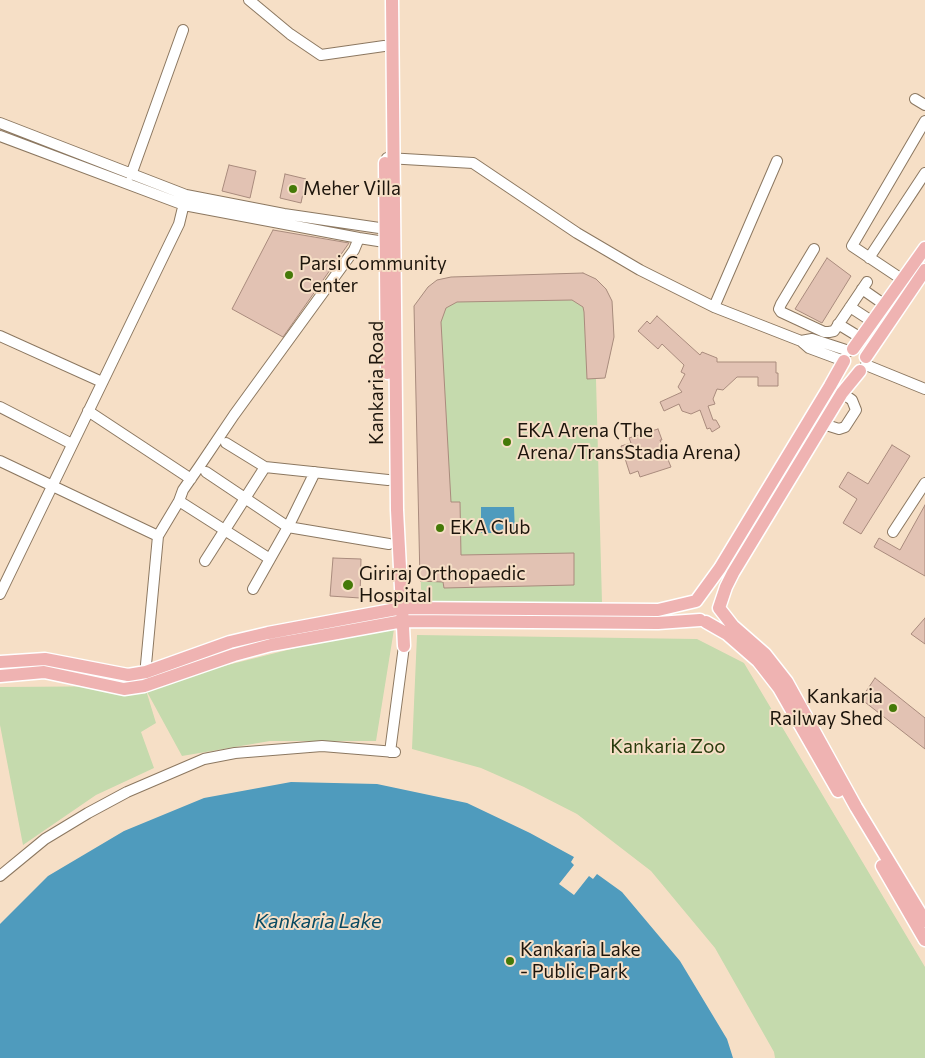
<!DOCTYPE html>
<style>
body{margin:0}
canvas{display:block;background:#f6dfc6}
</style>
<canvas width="925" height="1058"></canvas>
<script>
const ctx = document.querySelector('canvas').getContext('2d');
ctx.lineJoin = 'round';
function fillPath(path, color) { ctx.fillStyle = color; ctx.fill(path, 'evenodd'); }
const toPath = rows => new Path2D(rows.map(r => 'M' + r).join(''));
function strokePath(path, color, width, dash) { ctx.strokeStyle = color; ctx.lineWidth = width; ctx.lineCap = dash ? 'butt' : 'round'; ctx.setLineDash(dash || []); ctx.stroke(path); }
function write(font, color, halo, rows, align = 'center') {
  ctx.font = font + ' Commissioner,sans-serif'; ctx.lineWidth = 4; ctx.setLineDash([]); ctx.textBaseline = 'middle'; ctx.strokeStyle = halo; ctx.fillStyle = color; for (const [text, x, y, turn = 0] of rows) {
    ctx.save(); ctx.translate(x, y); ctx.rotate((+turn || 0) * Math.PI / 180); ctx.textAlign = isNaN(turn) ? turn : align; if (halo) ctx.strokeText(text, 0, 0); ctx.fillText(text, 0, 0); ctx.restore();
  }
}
fillPath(toPath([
 [583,273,596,279,606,289,612,301,613,315,614,337,605,378,596,379,602,603,431,603,426,600,421,589,414,306,428,287,437,280,451,277],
 [395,623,376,741,270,741,182,756,146,690,156,723,141,732,154,768,96,795,23,845,0,725,0,687,144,686],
 [417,635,697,639,744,663,925,967,925,1058,775,1058,774,1052,715,948,651,871,577,814,524,787,481,768,412,749]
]), '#c5daad');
fillPath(toPath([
 [481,507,514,507,515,533,481,533],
 [291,782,377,784,467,803,530,833,574,857,571,862,574,865,559,884,574,895,589,876,593,879,597,874,622,892,680,961,727,1039,733,1058,0,1058,0,924,48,876,124,831,204,798]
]), '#4f9bbd');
const building = toPath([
 [229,165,256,171,250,198,222,191,229,165],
 [285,174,306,179,301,203,280,198,285,174],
 [273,230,349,243,283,337,232,309,273,230],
 [827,258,851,276,822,323,795,309,827,258],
 [583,273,596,279,606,289,612,301,614,337,605,378,587,379,584,312,583,307,572,300,457,302,446,308,441,322,451,502,460,502,461,555,574,553,574,585,444,588,443,582,420,581,414,306,428,287,437,280,451,277,583,273],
 [657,316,700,355,702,352,717,358,717,362,776,362,776,373,778,373,778,386,758,386,758,377,737,377,723,390,717,389,713,399,715,404,708,406,713,420,716,420,720,427,712,432,710,428,707,429,700,410,691,414,682,411,679,404,664,411,660,402,682,392,678,387,685,374,681,372,684,365,662,344,658,349,638,331,647,321,650,324,657,316],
 [658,429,662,440,660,440,671,467,640,477,638,471,630,474,621,446,631,443,629,438,658,429],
 [892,445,910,456,861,534,843,523,857,499,839,487,848,472,868,484,892,445],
 [925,505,925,576,874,547,879,538,900,550,925,505],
 [333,558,361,559,360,598,330,596,333,558],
 [925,618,925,644,911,634,925,618],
 [875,678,925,718,925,749,861,699,875,678]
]);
fillPath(building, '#e2c2b3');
strokePath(building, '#a98b7d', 1);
const minor = toPath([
 [249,0,290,34,321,55,384,46],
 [915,99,925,105],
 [0,123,186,195,284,214,393,230],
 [0,136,184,205,359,238,391,243],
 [387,158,473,163,577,233,640,270,714,307,801,341,809,348,844,361],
 [131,175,183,30],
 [814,249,781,304,779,309,781,312,824,332,829,332,834,331,867,282],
 [869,258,925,173],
 [903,280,852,246,925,121],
 [862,289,885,305],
 [714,307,777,161],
 [850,307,873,322],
 [838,324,861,338],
 [0,336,102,382],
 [801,341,812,339,849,351],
 [866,365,925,389],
 [0,407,72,444],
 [88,411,191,479],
 [823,424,839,429,845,427,856,410,852,400,842,393],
 [226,443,265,467,388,480],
 [0,461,158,536],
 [206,472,288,527,389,544],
 [179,501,270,559],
 [893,532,925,483],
 [205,561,265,467],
 [253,589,288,527,315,472],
 [0,594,179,224,186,195],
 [144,686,158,536,179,501,183,490,199,467,234,415,354,250,359,238],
 [390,752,404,646],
 [0,876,45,839,88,813,127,792,204,759,235,753,322,746,395,752]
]);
const major = toPath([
 [392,0,397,510,404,646],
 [385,163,387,373],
 [853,349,925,248],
 [866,357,925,270],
 [860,371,842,393,733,573,726,587,719,608,733,626,765,654,787,682,856,807,925,921],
 [706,622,727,634,758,661,779,688,838,791],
 [0,662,45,659,128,675,146,672,230,642,268,633,402,608,658,610,696,601,720,568,830,386,844,361],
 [0,676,44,672,124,689,144,686,234,655,271,645,403,621,658,623,700,620],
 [882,866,925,940]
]);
strokePath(minor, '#8c7861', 12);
strokePath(major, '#fff', 15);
strokePath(minor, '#fff', 10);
strokePath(major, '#efb3b2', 12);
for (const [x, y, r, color] of [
 [293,189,5,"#447908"],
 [289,275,5,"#447908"],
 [507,442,5,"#447908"],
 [440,528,5,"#447908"],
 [348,585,6,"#447908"],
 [893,708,5,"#447908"],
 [510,961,5,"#447908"]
]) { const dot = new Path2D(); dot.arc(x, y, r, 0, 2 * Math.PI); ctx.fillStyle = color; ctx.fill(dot); strokePath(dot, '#f6dfc6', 2); }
write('19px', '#1d150c', '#f6dfc6', [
 ["Meher Villa",303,189],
 ["Parsi Community",299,264],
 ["Center",299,286],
 ["EKA Arena (The",517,431],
 ["Arena/TransStadia Arena)",517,453],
 ["EKA Club",450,528],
 ["Giriraj Orthopaedic",359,574],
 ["Hospital",359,596],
 ["Kankaria",883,697,"right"],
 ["Railway Shed",883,719,"right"],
 ["Kankaria Lake",520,950],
 ["- Public Park",520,972]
], 'left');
write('19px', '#1d150c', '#f6dfc6', [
 ["Kankaria Road",377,383,-90]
]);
write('19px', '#293b0d', '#f6dfc6', [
 ["Kankaria Zoo",668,747]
]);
write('italic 20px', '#074961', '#f6dfc6', [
 ["Kankaria Lake",318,921]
]);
</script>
